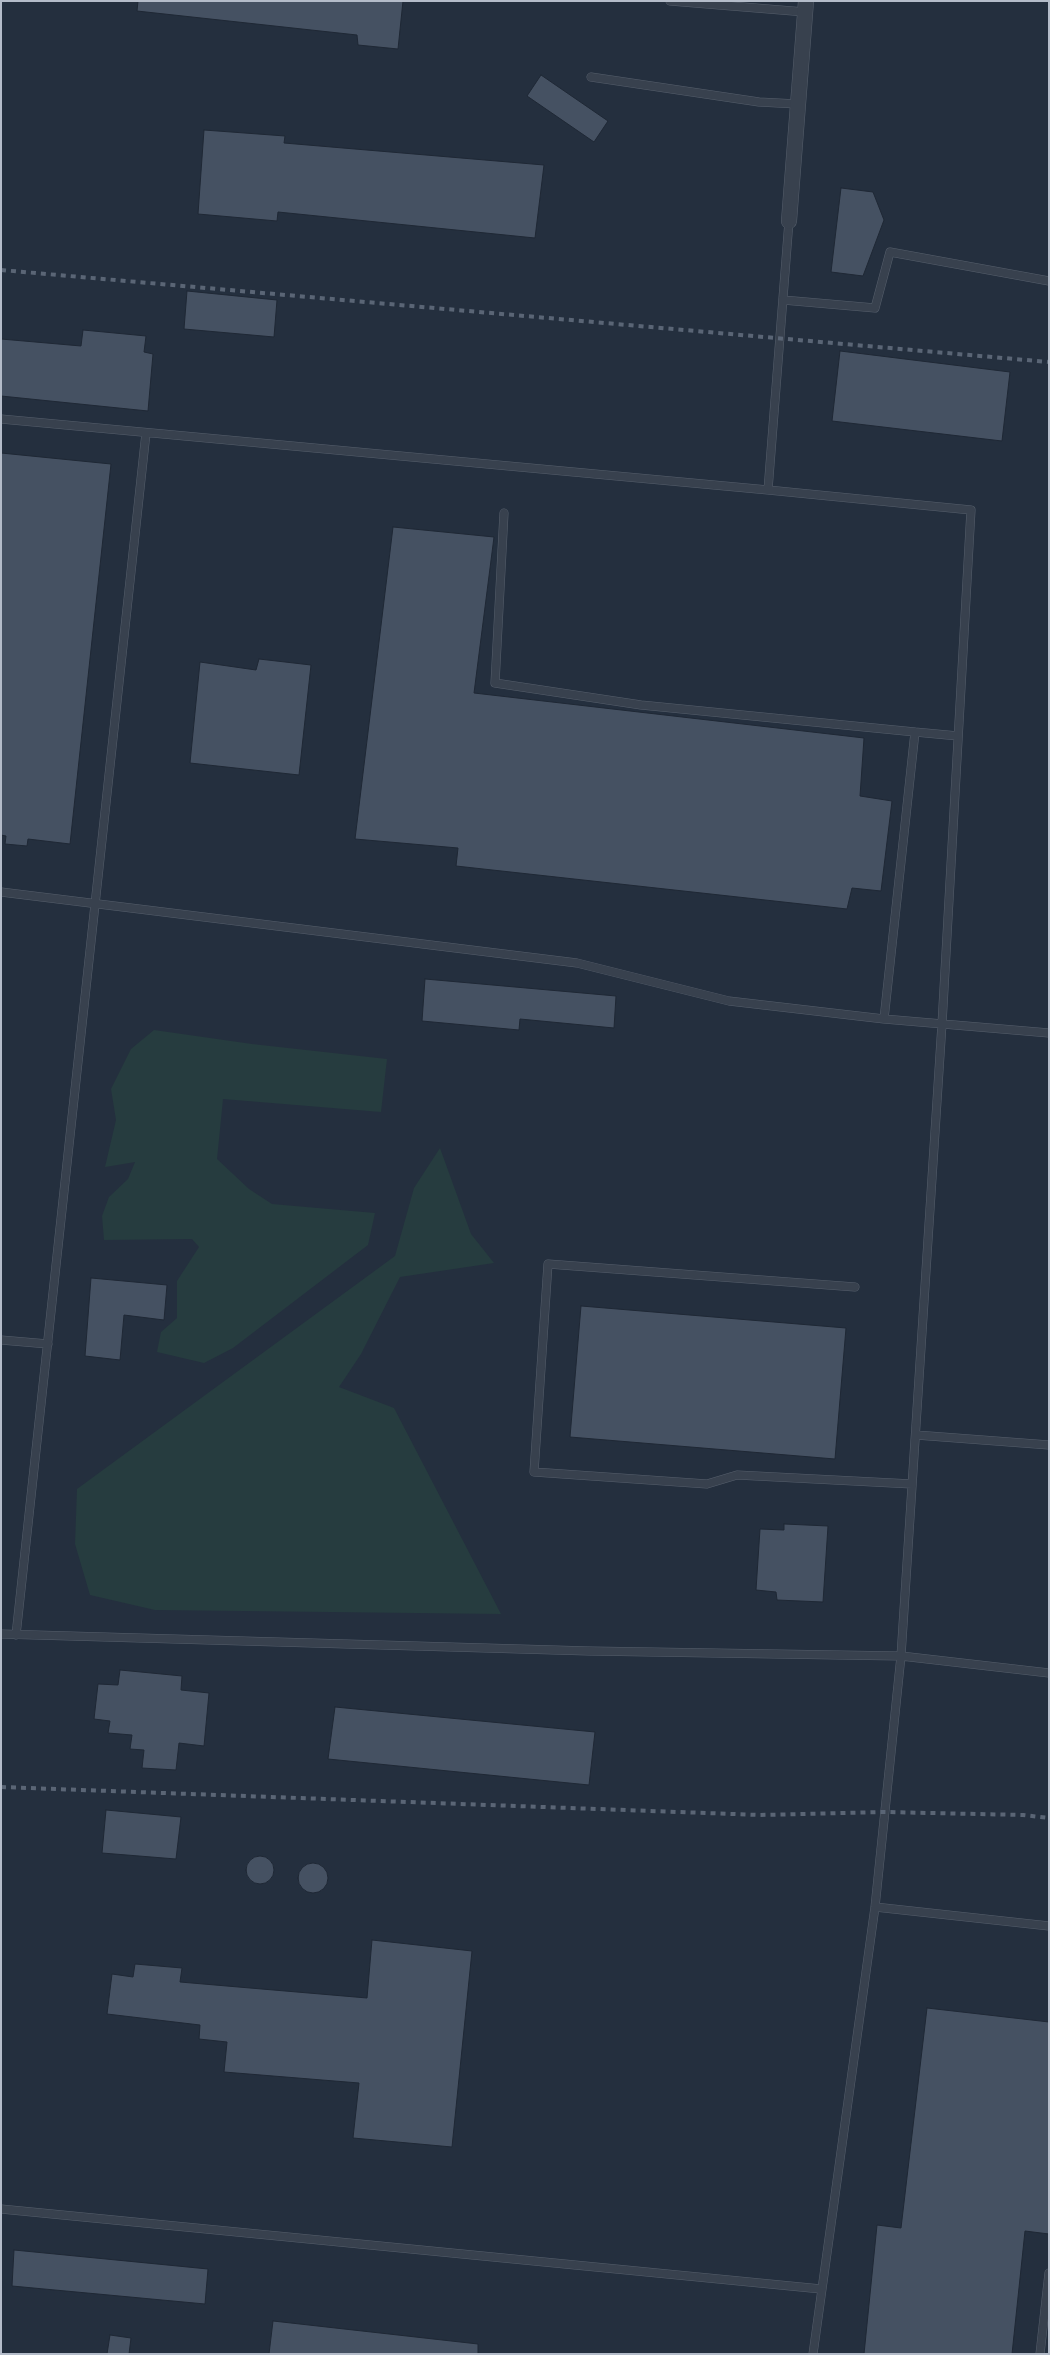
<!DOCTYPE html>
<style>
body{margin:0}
#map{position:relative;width:1050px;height:2355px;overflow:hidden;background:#242f3e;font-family:"Work Sans",sans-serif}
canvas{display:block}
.frame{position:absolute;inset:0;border:2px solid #b4bcc9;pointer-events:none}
</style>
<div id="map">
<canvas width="1050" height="2355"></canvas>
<div class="frame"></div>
</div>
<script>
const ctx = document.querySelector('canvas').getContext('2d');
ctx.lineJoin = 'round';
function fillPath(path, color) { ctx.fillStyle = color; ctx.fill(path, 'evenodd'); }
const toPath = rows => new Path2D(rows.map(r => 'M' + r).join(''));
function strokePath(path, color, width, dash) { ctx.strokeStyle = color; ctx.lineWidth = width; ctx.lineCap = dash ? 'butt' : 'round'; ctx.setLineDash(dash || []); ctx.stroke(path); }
fillPath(toPath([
 [154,1030,252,1044,387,1059,381,1112,223,1099,217,1159,249,1189,272,1204,375,1213,368,1245,233,1348,204,1363,157,1352,161,1332,177,1318,177,1281,199,1247,192,1239,104,1240,102,1216,109,1197,128,1179,135,1162,105,1167,116,1120,111,1089,131,1049],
 [440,1148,471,1234,494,1263,400,1277,361,1354,339,1387,394,1408,501,1614,155,1610,90,1595,75,1544,77,1489,395,1256,414,1188]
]), '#263c3f');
const building = toPath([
 [138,1,403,1,398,49,358,45,357,35,137,11,138,1],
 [541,75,608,121,594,142,527,96,541,75],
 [204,130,285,136,284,143,544,165,535,238,278,212,277,221,198,214,204,130],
 [841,188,873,192,884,220,863,276,831,272,841,188],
 [187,291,277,300,274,337,184,329,187,291],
 [83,330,146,336,144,352,153,354,148,411,1,396,1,339,81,346,83,330],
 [840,351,1010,372,1002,441,832,421,840,351],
 [1,453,111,464,70,844,28,839,27,846,5,844,6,836,1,835,1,453],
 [393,527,494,537,474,693,864,738,860,796,892,801,881,891,852,888,847,909,456,866,458,848,355,839,393,527],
 [259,659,311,665,299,775,190,763,200,662,256,670,259,659],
 [425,979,616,996,614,1028,520,1019,519,1030,422,1021,425,979],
 [91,1278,167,1285,164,1320,124,1315,120,1360,85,1356,91,1278],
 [581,1306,846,1328,835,1459,570,1437,581,1306],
 [784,1524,828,1526,823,1602,777,1600,776,1592,756,1590,760,1529,784,1530,784,1524],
 [120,1670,182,1676,181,1690,209,1693,204,1746,179,1743,176,1770,142,1768,144,1750,130,1749,132,1735,108,1733,110,1721,94,1719,98,1684,118,1685,120,1670],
 [335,1707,595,1732,589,1785,328,1759,335,1707],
 [106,1810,181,1817,176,1859,102,1853,106,1810],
 '246 1870a14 14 0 1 1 28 0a14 14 0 1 1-28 0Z',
 '298 1878a15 15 0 1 1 30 0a15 15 0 1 1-30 0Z',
 [372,1940,472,1951,452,2147,353,2138,359,2083,224,2072,227,2042,199,2039,200,2025,107,2014,112,1974,133,1977,135,1964,182,1968,180,1982,367,1998,372,1940],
 [927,2008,1049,2022,1049,2234,1025,2231,1012,2354,864,2354,877,2225,901,2228,927,2008],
 [14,2250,208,2269,205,2304,12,2286,14,2250],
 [273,2321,478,2344,478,2354,269,2354,273,2321],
 [110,2335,131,2338,129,2354,107,2354,110,2335]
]);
fillPath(building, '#455162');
strokePath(building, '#1f2835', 1);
const lane = toPath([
 [670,1,805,12],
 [591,77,759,102,797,104],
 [783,300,875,308,890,252,1049,281],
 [1,419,768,490,789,221],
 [768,490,971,510,942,1024,901,1656,875,1907,813,2354],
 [504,513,495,683,641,705,915,732],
 [1,892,577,963,729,1001,884,1019,1049,1033],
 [884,1019,915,732,958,736],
 [855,1287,548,1264,534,1472,707,1484,737,1475,912,1484],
 [1,1340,48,1344],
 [916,1435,1049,1445],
 [1,1634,589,1651,901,1656,1049,1673],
 [16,1635,146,433],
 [875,1907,1049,1926],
 [1,2209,821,2289],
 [1040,2354,1049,2273]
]);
const street = toPath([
 [789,221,806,1]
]);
strokePath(lane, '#565f6c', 9);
strokePath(street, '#565f6c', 16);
strokePath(lane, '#38414e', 8);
strokePath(street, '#38414e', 15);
strokePath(toPath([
 [1,270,1049,362],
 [1,1787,760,1815,885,1812,1023,1815,1049,1818]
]), '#5a6575', 4, [5, 5]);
</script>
